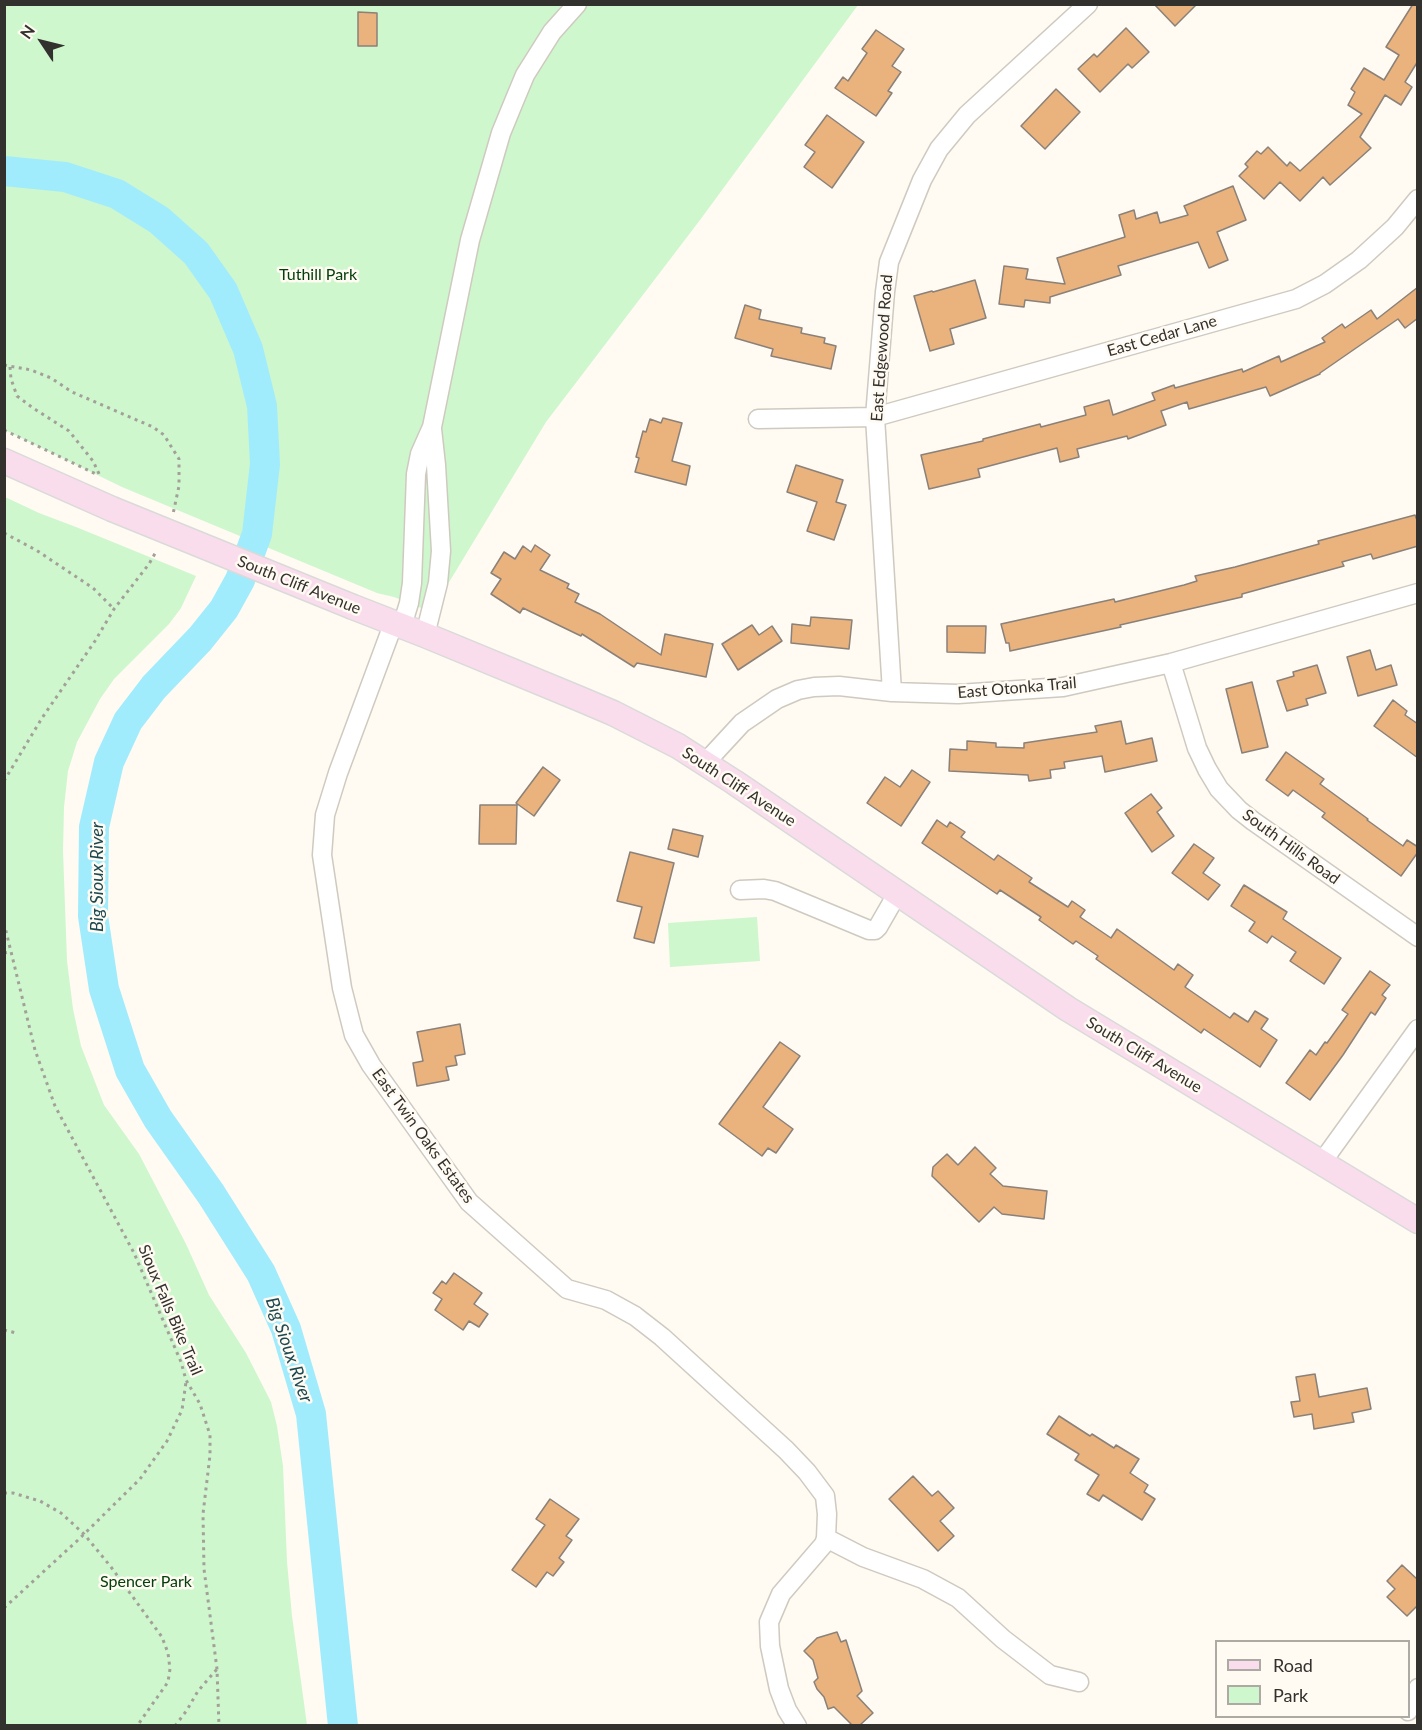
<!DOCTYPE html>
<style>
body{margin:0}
#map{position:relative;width:1422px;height:1730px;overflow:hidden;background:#fffaf2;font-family:Lato,sans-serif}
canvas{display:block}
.frame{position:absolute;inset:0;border:6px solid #33312d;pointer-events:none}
.legend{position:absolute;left:1215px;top:1640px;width:195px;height:78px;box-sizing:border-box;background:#fffaf2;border:2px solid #adaaa3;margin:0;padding:8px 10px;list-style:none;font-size:18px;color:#33312d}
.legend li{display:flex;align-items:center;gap:12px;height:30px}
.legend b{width:30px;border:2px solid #adaaa3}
.north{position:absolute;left:12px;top:12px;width:60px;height:60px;-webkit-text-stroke:4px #fffaf2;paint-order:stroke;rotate:305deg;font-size:16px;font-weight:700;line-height:24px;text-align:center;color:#33312d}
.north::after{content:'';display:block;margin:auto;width:21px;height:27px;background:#33312d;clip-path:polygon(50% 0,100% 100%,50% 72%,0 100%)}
</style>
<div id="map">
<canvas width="1422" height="1730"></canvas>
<div class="frame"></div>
<ul class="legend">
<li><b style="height:8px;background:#fadded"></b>Road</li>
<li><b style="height:16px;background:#cef7cd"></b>Park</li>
</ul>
<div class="north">N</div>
</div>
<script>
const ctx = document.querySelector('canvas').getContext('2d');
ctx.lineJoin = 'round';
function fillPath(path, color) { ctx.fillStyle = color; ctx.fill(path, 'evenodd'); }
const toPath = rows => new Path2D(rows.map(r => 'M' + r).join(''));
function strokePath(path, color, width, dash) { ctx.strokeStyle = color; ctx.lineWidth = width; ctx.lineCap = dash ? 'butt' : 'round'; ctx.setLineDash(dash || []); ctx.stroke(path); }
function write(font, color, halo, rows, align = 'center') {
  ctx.font = font + ' Lato,sans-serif'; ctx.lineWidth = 5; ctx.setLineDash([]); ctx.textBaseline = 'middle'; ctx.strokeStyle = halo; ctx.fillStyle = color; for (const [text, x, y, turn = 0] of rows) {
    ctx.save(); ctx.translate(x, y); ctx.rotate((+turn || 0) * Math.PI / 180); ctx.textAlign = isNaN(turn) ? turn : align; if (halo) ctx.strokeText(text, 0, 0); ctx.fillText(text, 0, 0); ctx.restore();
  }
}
fillPath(toPath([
 [4,5,858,5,700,220,546,422,431,612,394,597,377,593,122,487,5,430],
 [5,497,39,513,76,527,196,576,181,608,169,624,114,679,100,699,77,742,68,771,64,807,63,851,67,961,73,1009,81,1046,104,1105,139,1154,186,1244,209,1295,246,1353,271,1402,277,1426,283,1466,287,1562,292,1616,307,1725,5,1725],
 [757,917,760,961,670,967,668,923]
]), '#cef7cd');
strokePath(toPath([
 [4,171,65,177,117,194,159,220,196,253,223,291,248,349,262,406,265,464,257,534,240,580,224,609,200,639,154,687,128,721,109,762,94,827,93,916,104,989,130,1070,158,1119,211,1194,261,1273,286,1329,311,1414,343,1726]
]), '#a1ecfc', 30);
const building = toPath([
 [1154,4,1197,4,1175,26,1154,4],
 [1413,4,1418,4,1418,61,1405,82,1412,87,1401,105,1385,95,1360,137,1371,148,1330,185,1323,177,1300,201,1280,182,1264,199,1239,176,1248,167,1245,164,1257,151,1261,154,1268,147,1287,166,1290,162,1300,171,1362,114,1348,105,1355,92,1351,89,1364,68,1384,80,1399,55,1386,47,1413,4],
 [358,12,377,13,377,46,358,46,358,12],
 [1126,28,1149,52,1132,68,1128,64,1100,92,1078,69,1094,54,1097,57,1126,28],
 [876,30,904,49,892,66,901,72,888,91,892,93,876,116,835,88,843,77,848,81,867,53,862,49,876,30],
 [1056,89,1080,112,1045,149,1021,126,1056,89],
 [827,115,864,142,832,188,804,167,815,152,805,145,827,115],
 [1233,186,1246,220,1217,232,1228,260,1209,268,1198,242,1118,266,1121,275,1050,297,1050,303,1025,300,1024,307,999,304,1004,266,1028,269,1026,279,1065,284,1057,258,1125,237,1119,215,1134,210,1136,219,1157,212,1160,223,1188,215,1184,206,1233,186],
 [975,280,986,318,950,329,954,344,930,351,914,296,932,291,933,292,975,280],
 [1418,287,1418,318,1405,328,1398,319,1320,373,1320,374,1270,396,1266,387,1189,409,1187,402,1161,411,1166,425,1128,439,1127,436,1077,449,1079,457,1060,462,1057,448,978,469,980,477,929,489,921,455,983,441,983,439,1040,424,1041,427,1086,415,1084,407,1109,400,1113,415,1155,400,1152,393,1174,385,1175,388,1242,369,1243,372,1279,356,1281,362,1325,342,1322,338,1342,324,1345,328,1371,310,1377,319,1418,287],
 [745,305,761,310,759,319,802,328,801,333,825,338,824,343,836,346,831,369,771,356,773,349,735,338,745,305],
 [663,418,682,423,672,461,690,466,686,485,635,472,639,458,636,457,643,431,646,432,650,419,661,423,663,418],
 [796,465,843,480,836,502,846,505,834,540,807,531,817,502,787,492,796,465],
 [1415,515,1418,523,1418,546,1373,559,1371,554,1342,562,1344,566,1242,594,1242,597,1120,625,1121,627,1010,651,1009,643,1006,643,1001,624,1114,599,1115,602,1184,585,1197,581,1195,576,1235,567,1319,544,1318,541,1415,515],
 [535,545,550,555,540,570,569,584,567,588,579,594,575,602,600,614,661,655,665,634,713,644,706,677,637,663,634,667,582,634,581,636,523,608,520,613,491,594,501,579,491,573,504,552,515,559,523,546,531,552,535,545],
 [811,617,852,620,849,649,791,643,792,624,810,626,811,617],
 [752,625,759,635,772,626,782,641,738,670,722,644,752,625],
 [947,626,986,626,985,653,947,652,947,626],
 [1370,650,1376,670,1391,665,1397,685,1358,696,1347,657,1370,650],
 [1317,665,1326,693,1306,699,1308,705,1287,711,1277,681,1294,676,1293,672,1317,665],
 [1252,682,1268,747,1242,753,1226,689,1252,682],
 [1393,700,1407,711,1405,715,1418,724,1418,758,1374,726,1393,700],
 [1121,721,1126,744,1152,738,1157,761,1105,772,1102,756,1064,762,1065,768,1050,770,1051,778,1029,781,1028,775,949,771,950,749,967,750,967,741,996,743,996,747,1024,748,1024,743,1097,732,1095,726,1121,721],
 [1286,752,1324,779,1320,784,1368,819,1367,820,1403,846,1407,840,1418,847,1418,852,1401,876,1322,817,1325,813,1293,790,1288,796,1266,780,1286,752],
 [543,767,560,780,534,816,516,803,543,767],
 [912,770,930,782,901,826,867,803,885,777,900,787,912,770],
 [1151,794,1162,808,1157,812,1174,836,1152,852,1125,813,1151,794],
 [480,805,517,805,516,844,479,844,480,805],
 [937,820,947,827,950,822,965,832,961,837,994,860,998,855,1032,878,1029,882,1054,898,1068,907,1072,901,1085,910,1080,917,1111,938,1117,929,1174,970,1178,964,1193,975,1185,987,1230,1018,1234,1013,1248,1022,1255,1011,1268,1019,1261,1029,1277,1040,1260,1067,1204,1029,1201,1033,1096,959,1098,956,1076,941,1073,944,1039,920,1041,917,1000,890,997,894,922,843,937,820],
 [673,829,703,836,698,857,668,849,673,829],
 [1194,844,1214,858,1203,873,1220,885,1208,900,1172,873,1194,844],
 [630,852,674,863,654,943,634,938,642,907,617,901,630,852],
 [1244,885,1287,912,1283,919,1341,958,1324,984,1290,961,1296,952,1272,936,1267,943,1249,931,1255,922,1231,906,1244,885],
 [1370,971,1390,985,1382,995,1386,998,1375,1015,1371,1012,1343,1055,1310,1100,1286,1083,1310,1050,1316,1055,1325,1042,1327,1043,1348,1014,1342,1010,1370,971],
 [460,1024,465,1054,455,1056,457,1065,446,1067,449,1080,417,1086,413,1063,423,1061,417,1032,460,1024],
 [780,1042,800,1056,763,1107,793,1129,776,1153,768,1148,762,1156,719,1124,780,1042],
 [975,1147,996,1168,990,1174,1003,1186,1047,1191,1044,1219,1002,1214,994,1207,979,1222,932,1176,933,1167,947,1154,958,1165,975,1147],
 [454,1273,482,1293,474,1304,488,1314,479,1327,469,1321,463,1330,435,1310,442,1299,433,1293,442,1281,446,1284,454,1273],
 [1315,1374,1319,1397,1367,1388,1371,1409,1352,1413,1354,1422,1314,1429,1312,1414,1294,1417,1291,1402,1300,1401,1296,1377,1315,1374],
 [1059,1416,1090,1436,1092,1434,1114,1448,1116,1445,1139,1459,1130,1473,1148,1485,1144,1492,1155,1499,1142,1520,1103,1495,1099,1501,1087,1494,1099,1475,1075,1460,1079,1454,1047,1434,1059,1416],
 [913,1476,932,1496,938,1491,954,1508,940,1521,954,1536,938,1551,889,1499,913,1476],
 [550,1499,579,1519,566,1536,572,1540,559,1558,564,1562,553,1576,547,1572,536,1587,512,1570,545,1525,536,1519,550,1499],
 [1402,1565,1418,1580,1418,1605,1407,1616,1387,1597,1395,1589,1387,1581,1402,1565],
 [837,1632,841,1642,846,1640,862,1691,857,1696,873,1713,860,1725,852,1725,834,1707,828,1709,824,1697,817,1689,814,1682,818,1678,813,1660,804,1651,817,1638,837,1632]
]);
fillPath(building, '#eab27c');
strokePath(building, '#8a8179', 1.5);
const minor = toPath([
 [758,419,875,417,1296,299,1325,284,1359,260,1395,227,1418,199],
 [394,622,338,773,325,815,322,855,342,988,354,1035,371,1065,469,1202,567,1289,606,1300,635,1316,662,1337,786,1450,807,1472,825,1496,827,1514,826,1538,824,1544,781,1594,769,1622,770,1646,779,1689,787,1710,797,1726],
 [402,626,409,603,412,583,416,474,420,454,432,427,470,240,501,133,515,99,525,75,552,32,577,4],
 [425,635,438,583,441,551,436,465,432,429],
 [1171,663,1197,748,1207,769,1219,789,1239,810,1253,821,1418,937],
 [892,692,875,417,885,292,889,262,922,180,939,149,967,115,1088,4],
 [705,763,742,723,777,699,798,690,814,687,839,686,892,692,958,694,1063,687,1171,663,1418,593],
 [740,890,764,889,775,891,869,930,875,930,878,927,897,894],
 [1322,1162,1418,1029],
 [826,1538,863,1557,923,1579,958,1598,1003,1639,1050,1675,1079,1682],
 [1408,1711,1418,1688]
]);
const major = toPath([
 [4,461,112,509],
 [353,607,425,635,580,699,613,713,678,746,734,782,1068,1009,1418,1221]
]);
strokePath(minor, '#cfcabf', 21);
strokePath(major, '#dadad9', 27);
strokePath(toPath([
 [4,365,31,370,51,378,72,392,153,427,164,435,179,459,179,486,173,514],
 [10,367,11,379,17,396,33,408,69,431,93,461,100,476],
 [4,430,98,475],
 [4,533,36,550,93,588,114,609],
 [4,781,42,718,95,641,114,609,149,564,157,550],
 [4,923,35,1050,55,1106,134,1253,181,1362,186,1380,200,1404,210,1435,210,1455,203,1514,204,1569,217,1669,219,1726],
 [4,953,11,952],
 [4,1330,16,1333],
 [4,1493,13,1493,40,1501,61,1513,84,1534,111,1567,162,1637,168,1653,170,1669,168,1682,137,1726],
 [4,1608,78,1540,140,1479,167,1441,182,1410,186,1382],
 [175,1726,187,1710,198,1691,217,1669]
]), '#a3a099', 3, [3, 4.5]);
strokePath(minor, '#fff', 18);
strokePath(major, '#fadded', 24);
const majorBridge = toPath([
 [112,509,353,607]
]);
strokePath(majorBridge, '#dadad9', 27, []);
strokePath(majorBridge, '#fadded', 24);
write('16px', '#03400b', '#fffaf2', [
 ["Tuthill Park",318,275],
 ["Spencer Park",146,1582]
]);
write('16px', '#33312d', '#fffaf2', [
 ["East Cedar Lane",1162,336,-16],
 ["East Edgewood Road",882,348,-86],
 ["South Cliff Avenue",299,585,22],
 ["East Otonka Trail",1017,688,-5],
 ["South Cliff Avenue",739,787,33],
 ["South Hills Road",1291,847,36],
 ["South Cliff Avenue",1144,1055,31],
 ["East Twin Oaks Estates",423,1136,54],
 ["Sioux Falls Bike Trail",170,1310,67]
]);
write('italic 18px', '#1c4951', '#fffaf2', [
 ["Big Sioux River",97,877,-90],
 ["Big Sioux River",289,1350,71]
]);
</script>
